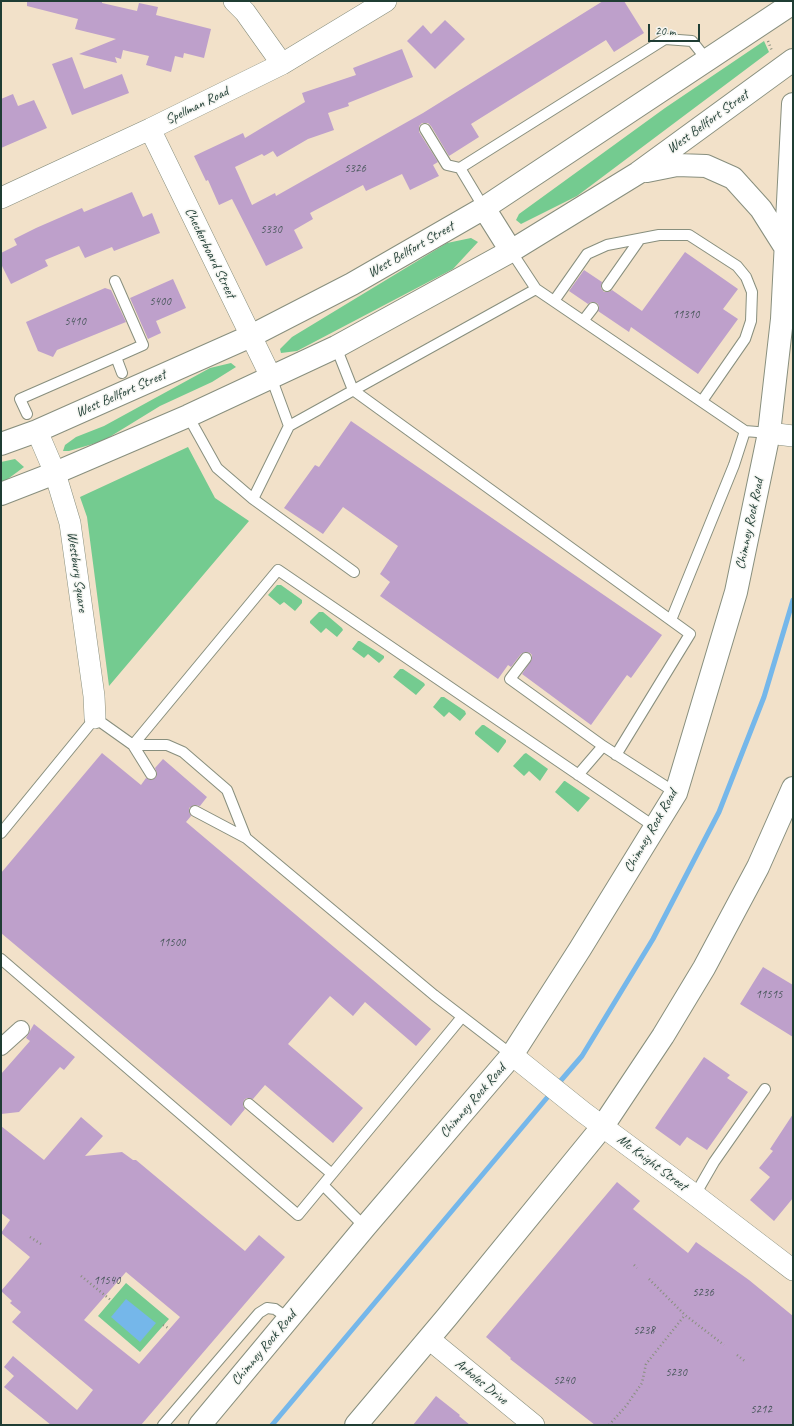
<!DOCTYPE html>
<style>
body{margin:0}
#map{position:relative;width:794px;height:1426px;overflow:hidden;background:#f2e1c9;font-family:Caveat,sans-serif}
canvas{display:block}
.frame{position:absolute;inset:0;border:2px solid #1f3d34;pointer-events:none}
.scale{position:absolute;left:648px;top:24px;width:52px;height:18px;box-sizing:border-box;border:2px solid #1f3d34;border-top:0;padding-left:5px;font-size:12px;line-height:14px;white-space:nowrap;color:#1f3d34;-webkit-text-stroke:3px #f6f6f2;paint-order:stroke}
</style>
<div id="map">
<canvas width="794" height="1426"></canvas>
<div class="frame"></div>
<div class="scale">20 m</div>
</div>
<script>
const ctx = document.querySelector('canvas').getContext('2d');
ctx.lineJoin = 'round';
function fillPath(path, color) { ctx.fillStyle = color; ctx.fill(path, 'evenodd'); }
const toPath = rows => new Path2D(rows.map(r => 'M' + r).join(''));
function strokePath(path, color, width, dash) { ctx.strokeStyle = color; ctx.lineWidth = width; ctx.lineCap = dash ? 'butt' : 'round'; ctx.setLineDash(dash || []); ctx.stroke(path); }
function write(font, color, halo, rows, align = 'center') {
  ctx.font = font + ' Caveat,sans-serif'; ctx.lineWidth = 3; ctx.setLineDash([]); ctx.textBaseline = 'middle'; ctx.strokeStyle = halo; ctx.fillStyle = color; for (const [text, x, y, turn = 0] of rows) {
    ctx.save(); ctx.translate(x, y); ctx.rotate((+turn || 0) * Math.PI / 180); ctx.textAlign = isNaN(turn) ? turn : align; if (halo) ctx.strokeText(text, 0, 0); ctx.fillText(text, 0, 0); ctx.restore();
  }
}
fillPath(toPath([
 [764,41,769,52,577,196,521,224,516,220,519,214,665,108],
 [471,238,478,242,453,269,297,351,281,353,280,349,292,337,447,243],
 [231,363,236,367,212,382,160,406,103,441,69,451,63,451,65,445,76,437,104,426,210,368],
 [188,447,215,498,249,521,109,686,87,517,80,497],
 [15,459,24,467,1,484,1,462],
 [277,585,281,585,302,600,302,603,295,611,284,602,280,605,268,595],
 [319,612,323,612,342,628,343,630,337,637,326,628,321,633,310,623,310,621],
 [358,641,360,641,384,656,384,658,379,663,368,654,364,658,352,649],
 [400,669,403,669,424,683,425,685,416,695,393,677],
 [441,697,444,697,465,711,466,714,460,721,449,712,444,717,433,707],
 [482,725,484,725,506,740,506,742,498,753,475,734,475,732],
 [526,753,548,769,540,781,529,771,524,776,513,766,524,754],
 [564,781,565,781,590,798,578,812,555,792],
 [126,1283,169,1319,140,1352,98,1316]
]), '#74cb90');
fillPath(toPath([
 [126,1299,156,1323,140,1342,111,1317]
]), '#75b7ea');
strokePath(toPath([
 [557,1085,582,1056,653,939,719,812,764,697,793,600],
 [272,1425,551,1093]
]), '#75b7ea', 5);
fillPath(toPath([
 [27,1,102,1,102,3,137,11,139,3,158,7,156,15,211,29,204,58,184,53,183,58,175,56,171,72,146,65,149,56,123,50,121,59,115,57,117,63,79,54,116,39,75,29,78,19,27,6],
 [603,1,624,1,644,33,614,52,606,40,471,124,479,137,449,156,431,126,428,123,422,123,419,126,419,132,438,162,433,165,439,176,410,190,402,174,366,191,363,185,310,213,313,219,294,230,303,248,266,266,232,199,219,205,208,180,206,181,194,156,243,133,245,138,305,102,302,93,356,75,353,68,402,49,413,77,348,103,349,106,328,113,334,130,308,139,277,157,273,151,264,156,262,154,235,167,252,205,275,193,276,196,423,113],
 [445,20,465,39,435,69,407,41,423,25,431,34],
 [72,57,84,89,122,74,129,93,72,115,52,64],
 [13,94,18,106,34,100,47,128,1,148,1,99],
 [132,192,143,217,152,213,160,233,114,251,112,247,85,258,79,246,45,260,48,266,11,284,1,264,1,253,17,245,14,239,36,228,82,208,84,212],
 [685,252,738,289,723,309,738,319,698,374,631,327,629,332,598,311,599,306,597,303,591,302,588,304,569,291,584,270,602,282,601,288,604,292,609,292,612,290,642,311],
 [173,279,186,308,156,321,161,333,148,339,130,298],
 [105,288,111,290,126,322,57,350,53,357,38,351,26,322],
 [351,421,662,635,631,678,627,675,591,725,522,674,532,659,532,655,530,653,526,652,521,654,511,667,508,665,498,679,380,596,390,582,380,574,398,546,343,507,323,534,284,508,315,465,319,467],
 [102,753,141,785,146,778,152,780,156,777,157,773,155,768,163,759,207,797,200,806,194,805,189,808,189,812,191,816,186,822,431,1029,416,1046,365,1002,353,1016,330,996,288,1044,363,1108,333,1143,265,1085,253,1099,247,1098,244,1100,243,1106,245,1109,231,1126,1,933,1,873],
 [763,967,793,985,793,1037,740,1004],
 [34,1024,75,1057,64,1070,60,1067,19,1112,1,1114,1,1074,30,1041,26,1038],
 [704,1057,730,1075,727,1078,748,1092,707,1150,687,1137,680,1146,655,1128],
 [793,1114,793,1198,774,1221,750,1200,770,1177,759,1168,773,1151,770,1149],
 [81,1117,103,1136,85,1156,122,1152,133,1160,136,1160,245,1251,259,1235,285,1257,141,1425,51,1425,4,1387,14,1376,4,1367,13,1356,77,1410,93,1390,12,1322,21,1312,10,1303,12,1301,1,1291,30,1257,1,1233,10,1220,1,1213,1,1126,44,1160],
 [126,1272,180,1317,139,1364,84,1320],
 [617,1182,640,1201,633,1209,688,1253,696,1242,749,1280,793,1316,793,1425,595,1425,510,1359,511,1358,486,1337],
 [436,1396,460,1415,459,1416,470,1425,413,1425]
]), '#bea0cb');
const service = toPath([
 [425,129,447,165,460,168,484,208],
 [460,168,665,39,692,41,707,60],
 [511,251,536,289,745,431,769,433],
 [115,281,143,345,116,357],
 [607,286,640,239],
 [554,301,587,254,607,245,659,235,689,235,737,266,746,277,752,292,751,321,745,339,702,401],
 [583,321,593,308],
 [336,347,353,390,690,634,616,755],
 [271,377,289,426],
 [27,414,20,399,116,357,122,373],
 [188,416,217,468,253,499,354,572],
 [253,499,289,426,536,289],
 [671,620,734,465,745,431],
 [526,658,510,679,603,746,676,793],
 [133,745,278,570,655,827],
 [133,745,167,745,183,752,227,790,246,838],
 [578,775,603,746],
 [195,811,246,838,434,995,512,1055],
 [1,833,95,718,133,745,151,774],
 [1,959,298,1215,462,1017],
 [249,1104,332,1174],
 [323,1185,365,1227],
 [695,1195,714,1162,765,1089],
 [163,1425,259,1313,267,1308,275,1309,289,1319]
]);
const pedestrian = toPath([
 [1,1047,21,1029]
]);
const minor = toPath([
 [234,1,245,12,282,64],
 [150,129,271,377],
 [1,198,150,129,282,64,386,1],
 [37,431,55,473,70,523,94,696,95,718],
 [769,433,793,436],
 [512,1055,583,1112,695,1195,793,1270],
 [429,1339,534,1425]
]);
const secondary = toPath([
 [647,171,677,165,706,166,733,178,761,209,785,247],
 [484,208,511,251],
 [1,444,37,431,251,336,352,284,484,208,793,3],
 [1,494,55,473,188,416,336,347,511,251,638,173,793,60],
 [200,1425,365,1227,512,1055,580,949,676,793,736,592,769,433,782,319,793,104],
 [356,1425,447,1317,603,1126,663,1036,704,968,758,867,793,788]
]);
strokePath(service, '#888f7e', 12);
strokePath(pedestrian, '#888f7e', 18);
strokePath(minor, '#888f7e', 22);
strokePath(secondary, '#888f7e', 24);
strokePath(toPath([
 [768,41,772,51],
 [30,1237,41,1244],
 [634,1265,637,1268],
 [81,1276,112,1301],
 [649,1279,685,1315,724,1345],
 [163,1325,170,1329],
 [737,1355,746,1362],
 [609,1425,626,1406,642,1383,646,1364,685,1315]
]), '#888f7e', 2.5, [1, 3]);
strokePath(service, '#fff', 10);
strokePath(pedestrian, '#fff', 16);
strokePath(minor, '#fff', 21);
strokePath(secondary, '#fff', 22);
write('12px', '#47565a', null, [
 ["5326",355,169],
 ["5330",271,230],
 ["5400",160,302],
 ["11310",686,315],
 ["5410",75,322],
 ["11500",172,943],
 ["11515",769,995],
 ["11540",107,1281],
 ["5236",703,1293],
 ["5238",644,1331],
 ["5230",676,1373],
 ["5240",564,1381],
 ["5212",761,1410]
]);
write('14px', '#1f3d34', '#f6f6f2', [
 ["Spellman Road",197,106,-26],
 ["West Bellfort Street",708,122,-36],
 ["West Bellfort Street",411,250,-30],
 ["Checkerboard Street",210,253,64],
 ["West Bellfort Street",121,394,-24],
 ["Chimney Rock Road",750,524,-78],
 ["Westbury Square",77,572,82],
 ["Chimney Rock Road",651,831,-60],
 ["Chimney Rock Road",473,1101,-49],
 ["Mc Knight Street",652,1163,37],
 ["Chimney Rock Road",264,1348,-50],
 ["Arboles Drive",481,1382,39]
]);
</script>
